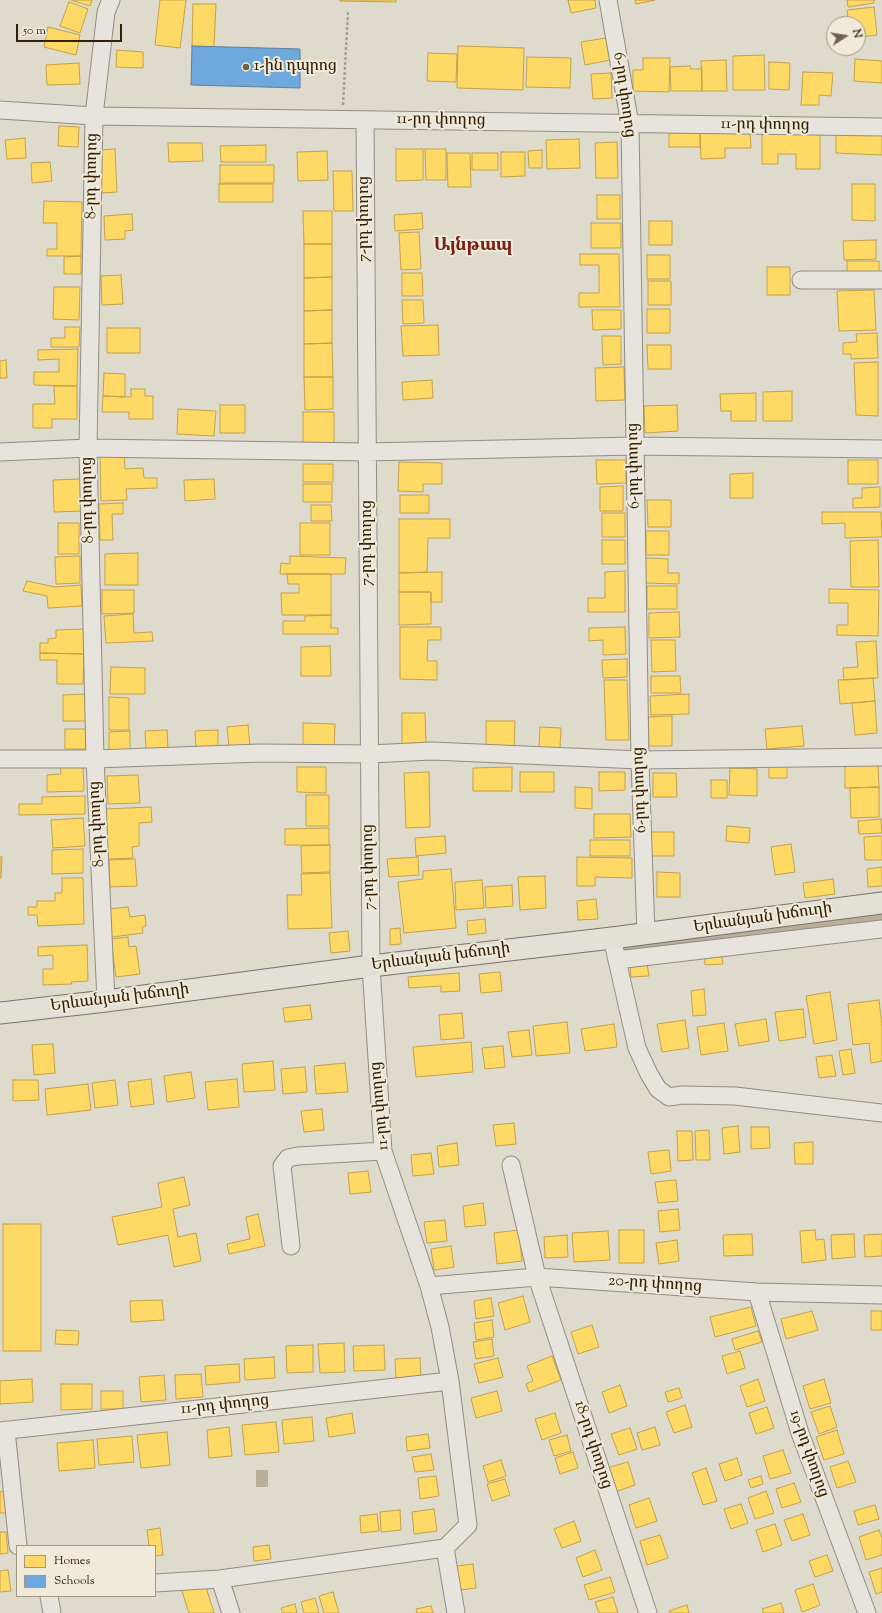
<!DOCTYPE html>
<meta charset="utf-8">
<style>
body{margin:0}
#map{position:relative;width:882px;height:1613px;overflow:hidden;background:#dedacc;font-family:"Sorts Mill Goudy",serif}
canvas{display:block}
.legend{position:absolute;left:16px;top:1545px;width:140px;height:52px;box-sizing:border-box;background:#efead9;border:1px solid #a49885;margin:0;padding:5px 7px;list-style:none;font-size:12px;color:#331e06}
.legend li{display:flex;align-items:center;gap:8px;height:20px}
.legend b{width:20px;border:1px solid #a49885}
.north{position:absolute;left:826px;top:16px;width:40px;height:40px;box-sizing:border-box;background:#efead9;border:1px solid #a49885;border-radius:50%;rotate:78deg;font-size:11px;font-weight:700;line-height:16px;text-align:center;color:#331e06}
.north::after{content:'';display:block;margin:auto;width:14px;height:18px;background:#6f604b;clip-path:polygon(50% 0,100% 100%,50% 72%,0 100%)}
.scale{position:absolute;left:16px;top:24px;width:106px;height:18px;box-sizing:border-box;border:2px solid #331e06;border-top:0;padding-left:5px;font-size:12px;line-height:14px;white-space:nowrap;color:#331e06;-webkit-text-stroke:3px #efead9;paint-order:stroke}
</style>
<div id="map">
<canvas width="882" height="1613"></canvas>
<ul class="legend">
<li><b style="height:11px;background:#ffd966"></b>Homes</li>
<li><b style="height:11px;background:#6fa8dc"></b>Schools</li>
</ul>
<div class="north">N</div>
<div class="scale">50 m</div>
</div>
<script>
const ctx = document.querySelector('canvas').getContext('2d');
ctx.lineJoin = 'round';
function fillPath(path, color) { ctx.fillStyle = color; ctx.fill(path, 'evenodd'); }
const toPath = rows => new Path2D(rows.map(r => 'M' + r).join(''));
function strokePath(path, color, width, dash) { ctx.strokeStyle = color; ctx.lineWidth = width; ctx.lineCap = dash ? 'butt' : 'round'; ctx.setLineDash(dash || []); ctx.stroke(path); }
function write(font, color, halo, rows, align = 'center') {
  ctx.font = font + ' "Sorts Mill Goudy","Noto Serif Armenian",serif'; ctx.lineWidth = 4; ctx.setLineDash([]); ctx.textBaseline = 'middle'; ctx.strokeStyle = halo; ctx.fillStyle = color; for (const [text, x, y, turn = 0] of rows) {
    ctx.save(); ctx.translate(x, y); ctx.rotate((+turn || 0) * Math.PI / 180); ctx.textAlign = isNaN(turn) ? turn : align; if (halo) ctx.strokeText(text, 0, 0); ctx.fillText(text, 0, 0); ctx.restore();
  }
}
fillPath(toPath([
 [256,1470,268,1470,268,1487,256,1487]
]), '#b9af99');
const homes = toPath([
 [71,0,92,0,90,6,71,0],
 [160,0,186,0,180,48,155,45,160,0],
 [340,0,396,0,396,2,340,1,340,0],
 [568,0,595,0,596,8,571,13,568,0],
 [635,0,655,0,636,4,635,0],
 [847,0,874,0,874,3,848,7,847,0],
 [69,2,88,9,80,33,60,26,69,2],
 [193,4,216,4,214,47,192,46,193,4],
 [874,7,877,35,861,37,858,24,849,24,847,10,874,7],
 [48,27,80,35,76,55,44,47,48,27],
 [606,38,610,60,585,65,581,42,606,38],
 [458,46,524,48,523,90,457,88,458,46],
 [117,50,143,52,143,68,116,67,117,50],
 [428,53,457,54,456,82,427,81,428,53],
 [764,55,765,90,733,90,733,56,764,55],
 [527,57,571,58,570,88,526,87,527,57],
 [643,58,670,58,669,92,633,91,633,70,643,70,643,58],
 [855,59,882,61,882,83,854,81,855,59],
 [726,60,727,91,702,91,701,61,726,60],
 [769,62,790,63,789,90,769,89,769,62],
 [79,63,80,84,47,85,46,65,79,63],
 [690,66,691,69,702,69,702,91,671,91,670,67,690,66],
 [803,72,833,73,831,96,819,95,819,105,801,105,803,72],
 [611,73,612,98,593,99,591,74,611,73],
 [59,126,79,127,78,147,58,146,59,126],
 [750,132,751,148,725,148,725,158,701,159,700,133,750,132],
 [669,133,700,133,700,147,669,147,669,133],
 [762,133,820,134,820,169,796,169,796,154,778,154,778,164,762,164,762,133],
 [836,133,882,134,882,155,836,153,836,133],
 [25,138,26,158,7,159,5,140,25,138],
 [579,139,580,168,547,169,546,140,579,139],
 [617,142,618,178,596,178,595,143,617,142],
 [168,143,202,143,203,161,169,162,168,143],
 [266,145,266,162,221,162,220,146,266,145],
 [115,149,117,192,102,193,99,150,115,149],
 [396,149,423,149,423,180,396,181,396,149],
 [425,149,446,149,446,180,426,180,425,149],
 [542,150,542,168,529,168,528,151,542,150],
 [327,151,328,180,298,181,297,152,327,151],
 [501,152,525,152,525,176,501,177,501,152],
 [447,153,470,153,471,187,448,187,447,153],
 [472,153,498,153,498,170,472,170,472,153],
 [50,162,52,181,32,183,31,163,50,162],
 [220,165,274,165,274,183,220,183,220,165],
 [333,171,352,171,353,211,334,211,333,171],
 [219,184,273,184,273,202,219,202,219,184],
 [852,184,875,184,875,221,852,220,852,184],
 [597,195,620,195,620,219,597,219,597,195],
 [44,201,82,202,81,256,47,256,47,249,57,249,57,223,43,223,44,201],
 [303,211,332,211,332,244,304,244,303,211],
 [422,213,423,229,395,231,394,215,422,213],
 [132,214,133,230,125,231,125,239,105,240,104,216,132,214],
 [649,221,672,221,672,245,649,245,649,221],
 [591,223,621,223,621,248,591,248,591,223],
 [419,232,421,269,401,270,399,233,419,232],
 [876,240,876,259,844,260,843,241,876,240],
 [304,244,332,244,332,277,304,278,304,244],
 [580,254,619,254,620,307,579,307,579,293,599,293,599,265,580,265,580,254],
 [647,255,670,255,670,279,647,279,647,255],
 [81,256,81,274,64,274,64,257,81,256],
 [847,261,879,261,879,276,847,276,847,261],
 [767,267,790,267,790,295,767,295,767,267],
 [402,273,422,273,423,296,402,296,402,273],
 [121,275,123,304,102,305,101,276,121,275],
 [332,277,332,310,304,311,304,278,332,277],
 [648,281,671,281,671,305,648,305,648,281],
 [54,287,80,287,79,320,53,319,54,287],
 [874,290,876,330,839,331,837,291,874,290],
 [402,300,423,300,424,323,403,324,402,300],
 [647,309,670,309,670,333,647,333,647,309],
 [332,310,332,343,304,344,304,311,332,310],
 [592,310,621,310,621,329,593,330,592,310],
 [438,325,439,355,403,356,401,326,438,325],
 [65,327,80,327,79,347,51,347,51,338,65,338,65,327],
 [107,328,140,328,140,353,107,353,107,328],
 [877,333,878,358,851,359,851,354,843,354,843,343,857,342,856,334,877,333],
 [602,336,621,336,621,364,603,365,602,336],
 [332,343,333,377,304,377,304,344,332,343],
 [647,345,671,345,671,369,648,369,647,345],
 [78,349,77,386,34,385,34,372,59,372,59,359,38,360,38,350,78,349],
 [6,360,7,378,0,378,0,361,6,360],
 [878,362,878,416,856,415,854,363,878,362],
 [624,367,625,400,596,401,595,368,624,367],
 [104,373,125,374,125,397,103,396,104,373],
 [304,377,333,377,333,409,305,410,304,377],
 [432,380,433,398,403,400,402,382,432,380],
 [54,386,77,386,77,419,52,419,52,428,33,428,33,404,55,404,54,386],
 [131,389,145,389,145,396,153,396,153,419,129,419,129,412,102,412,103,396,131,397,131,389],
 [792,391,792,421,763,421,763,392,792,391],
 [756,393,756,421,731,421,731,411,721,411,720,394,756,393],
 [220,405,245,405,245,433,220,433,220,405],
 [677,405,678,431,645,433,644,406,677,405],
 [178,409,216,411,214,436,177,434,178,409],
 [303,412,334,412,334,444,303,444,303,412],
 [124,451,125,469,143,468,144,478,157,478,157,488,126,489,127,500,101,501,100,452,124,451],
 [596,460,626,460,626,483,597,484,596,460],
 [848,460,878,460,878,484,848,484,848,460],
 [399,462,442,463,442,484,423,484,423,492,398,491,399,462],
 [303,464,333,464,333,482,303,482,303,464],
 [753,473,753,498,730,498,730,474,753,473],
 [81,479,82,511,54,512,53,480,81,479],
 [214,479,215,499,185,501,184,480,214,479],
 [303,484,332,484,332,502,303,502,303,484],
 [623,486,623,511,600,511,600,487,623,486],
 [880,487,880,507,853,508,853,498,862,498,862,488,880,487],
 [400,495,429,495,429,513,400,513,400,495],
 [647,500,671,500,671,527,648,527,647,500],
 [123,503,123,514,112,514,113,540,100,540,99,504,123,503],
 [311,505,331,505,332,521,311,521,311,505],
 [822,512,881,512,882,537,845,538,845,523,822,524,822,512],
 [602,513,625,513,625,537,602,537,602,513],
 [399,519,450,519,450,538,428,538,427,572,399,573,399,519],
 [58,523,79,523,79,554,58,554,58,523],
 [300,523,330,523,330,555,300,555,300,523],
 [646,531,669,531,669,555,646,555,646,531],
 [602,540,625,540,625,564,602,564,602,540],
 [878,540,879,587,851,587,850,541,878,540],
 [138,553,138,585,105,585,105,554,138,553],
 [80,556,80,583,56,584,55,557,80,556],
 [290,556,346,558,345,574,280,574,281,563,290,564,290,556],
 [646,558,668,559,668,573,679,573,679,584,645,583,646,558],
 [625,571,625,612,588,612,588,598,605,598,605,572,625,571],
 [442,572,442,602,431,602,431,592,399,592,399,573,442,572],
 [287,574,331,574,331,615,282,615,281,593,299,593,299,584,288,584,287,574],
 [27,581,55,587,81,585,82,606,48,608,47,596,23,591,27,581],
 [647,586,677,586,677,609,647,609,647,586],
 [829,589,879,590,878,636,837,635,837,625,848,625,848,603,829,603,829,589],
 [102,590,134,590,134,613,102,614,102,590],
 [399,592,431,592,431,624,399,625,399,592],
 [679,612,680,637,649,638,649,613,679,612],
 [133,614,134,633,152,632,153,641,106,643,104,616,133,614],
 [331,615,331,628,338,628,338,634,283,634,283,621,305,621,305,616,331,615],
 [400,627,441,627,441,640,428,640,427,661,437,661,437,680,400,679,400,627],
 [625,627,626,654,603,655,603,640,589,641,589,628,625,627],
 [84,629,84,654,40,653,40,643,48,643,48,639,56,638,56,630,84,629],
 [651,640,675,640,676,671,652,672,651,640],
 [876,641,878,678,844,680,843,668,858,667,856,642,876,641],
 [330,646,331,676,301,676,301,647,330,646],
 [40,653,84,654,83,684,57,684,57,660,40,660,40,653],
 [627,659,627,677,603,678,602,660,627,659],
 [111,667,145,668,145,694,110,694,111,667],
 [651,676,680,676,681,693,651,693,651,676],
 [873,678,875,701,840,704,838,680,873,678],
 [604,680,627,680,629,740,606,740,604,680],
 [87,694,87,721,63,721,63,695,87,694],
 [689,694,689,714,651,715,650,696,689,694],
 [109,697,129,698,129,730,109,730,109,697],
 [875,701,877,733,855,735,852,703,875,701],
 [402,713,425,713,426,745,402,745,402,713],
 [672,716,672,746,649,746,648,717,672,716],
 [486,721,515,721,514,749,486,749,486,721],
 [303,723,335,724,334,751,303,750,303,723],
 [248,725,250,746,229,748,227,727,248,725],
 [802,726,804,746,767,749,765,729,802,726],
 [540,727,561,728,560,748,539,748,540,727],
 [65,729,86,729,86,749,65,749,65,729],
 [167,730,168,749,146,750,145,731,167,730],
 [218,730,218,750,196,751,195,731,218,730],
 [130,731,130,751,109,751,109,732,130,731],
 [769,762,787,762,787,778,769,778,769,762],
 [60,765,83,765,84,791,47,792,47,775,61,774,60,765],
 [845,765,878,765,879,787,845,788,845,765],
 [297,767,326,767,326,793,297,792,297,767],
 [512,767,512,791,473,791,473,768,512,767],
 [730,768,757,769,757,796,729,795,730,768],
 [429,772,430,827,406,828,404,773,429,772],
 [520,772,554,772,554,792,520,792,520,772],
 [599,772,625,772,625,790,599,791,599,772],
 [653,773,676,773,677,797,653,797,653,773],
 [138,775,140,803,108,804,107,776,138,775],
 [711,780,727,780,727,798,711,798,711,780],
 [575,787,592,788,592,809,575,808,575,787],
 [879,787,879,817,851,818,850,788,879,787],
 [306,795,329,795,329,826,306,826,306,795],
 [85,796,85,814,19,815,19,804,42,804,42,797,85,796],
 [151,807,152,822,139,823,139,846,132,847,133,858,108,859,106,809,151,807],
 [594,814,630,814,631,837,594,838,594,814],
 [83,818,85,846,53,848,51,820,83,818],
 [881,819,882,833,859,834,858,821,881,819],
 [727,826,750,828,749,843,726,841,727,826],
 [329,828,329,845,285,845,285,829,329,828],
 [651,832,674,832,674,856,651,856,651,832],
 [445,836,446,853,416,856,415,838,445,836],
 [882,836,882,860,865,860,864,837,882,836],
 [590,840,630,840,630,856,590,856,590,840],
 [791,844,795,872,775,875,771,847,791,844],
 [330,845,330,872,302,873,301,846,330,845],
 [83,849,83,873,52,874,52,850,83,849],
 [0,857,2,857,1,878,0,878,0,857],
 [418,857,419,875,389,877,387,859,418,857],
 [577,857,632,858,632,878,595,877,595,886,577,886,577,857],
 [135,859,137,886,110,887,109,860,135,859],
 [882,867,882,886,868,887,867,869,882,867],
 [451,869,456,928,404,933,398,882,423,879,423,871,451,869],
 [657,872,680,873,680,897,657,897,657,872],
 [330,873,332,928,288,929,287,895,302,895,301,874,330,873],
 [545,876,546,908,520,910,518,877,545,876],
 [62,878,83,878,84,924,38,926,37,915,28,915,28,907,37,907,37,901,55,901,55,893,62,893,62,878],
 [833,879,835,894,805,898,803,883,833,879],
 [482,880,484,908,456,910,455,882,482,880],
 [512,885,513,906,486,908,485,887,512,885],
 [596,899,598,919,578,920,577,901,596,899],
 [128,907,130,917,145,915,146,926,142,927,143,933,112,937,108,909,128,907],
 [485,919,486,933,468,935,467,921,485,919],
 [400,928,401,944,390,945,390,929,400,928],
 [348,931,350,951,331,953,329,933,348,931],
 [128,937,129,947,136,946,140,974,116,977,111,939,128,937],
 [87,945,88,981,71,982,72,984,43,985,43,969,53,969,53,955,38,956,38,947,87,945],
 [721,950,723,964,705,965,704,952,721,950],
 [647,963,649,976,631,977,630,964,647,963],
 [500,972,502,991,481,993,479,974,500,972],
 [459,973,460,991,441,992,441,986,409,988,408,977,459,973],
 [704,989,706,1015,693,1016,691,991,704,989],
 [830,992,837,1040,814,1044,806,996,830,992],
 [879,1000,882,1026,882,1061,871,1063,869,1043,853,1045,848,1004,879,1000],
 [310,1005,312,1019,285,1022,283,1008,310,1005],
 [803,1009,806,1037,779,1041,775,1012,803,1009],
 [462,1013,464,1038,441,1040,439,1015,462,1013],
 [766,1019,769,1041,739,1046,735,1024,766,1019],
 [685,1020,689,1048,662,1052,657,1024,685,1020],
 [567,1022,570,1053,536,1056,533,1026,567,1022],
 [724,1023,728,1051,701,1055,697,1027,724,1023],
 [614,1024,617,1047,585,1051,581,1029,614,1024],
 [529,1030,532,1055,512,1057,508,1032,529,1030],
 [471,1042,473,1072,416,1077,413,1047,471,1042],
 [53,1044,55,1073,34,1075,32,1045,53,1044],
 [503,1046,505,1067,485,1069,482,1048,503,1046],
 [851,1049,855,1073,843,1075,839,1051,851,1049],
 [832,1055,836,1076,819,1078,816,1057,832,1055],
 [273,1061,275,1090,244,1092,242,1064,273,1061],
 [345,1063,348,1092,316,1094,314,1066,345,1063],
 [305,1067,307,1092,283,1094,281,1069,305,1067],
 [191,1072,195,1098,167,1102,164,1076,191,1072],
 [151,1079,154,1104,131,1107,128,1082,151,1079],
 [237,1079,239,1107,208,1110,205,1082,237,1079],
 [13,1080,38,1080,39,1100,13,1101,13,1080],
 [115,1080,118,1105,95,1108,92,1083,115,1080],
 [88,1084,91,1110,47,1115,45,1089,88,1084],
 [322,1109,324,1130,304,1132,301,1111,322,1109],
 [514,1123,516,1144,496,1146,493,1125,514,1123],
 [738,1126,740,1152,724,1154,722,1128,738,1126],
 [751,1127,769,1127,770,1148,751,1149,751,1127],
 [709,1130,710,1160,696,1160,695,1131,709,1130],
 [677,1131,692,1131,693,1160,678,1161,677,1131],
 [813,1142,813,1164,795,1164,794,1143,813,1142],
 [457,1143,459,1165,439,1167,437,1146,457,1143],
 [669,1150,671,1171,651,1174,648,1152,669,1150],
 [431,1153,434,1174,413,1176,411,1155,431,1153],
 [368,1171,371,1192,350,1194,348,1173,368,1171],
 [184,1177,190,1205,173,1209,178,1237,196,1233,201,1261,174,1267,168,1235,118,1245,112,1217,162,1207,158,1183,184,1177],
 [676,1180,678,1201,658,1203,655,1182,676,1180],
 [483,1203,486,1225,465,1227,463,1206,483,1203],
 [678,1209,680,1230,660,1232,658,1211,678,1209],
 [258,1214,265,1246,229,1254,227,1244,250,1239,246,1217,258,1214],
 [445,1220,447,1241,427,1243,424,1222,445,1220],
 [3,1224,41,1224,41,1351,3,1351,3,1224],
 [519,1230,522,1261,497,1264,494,1233,519,1230],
 [619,1230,644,1230,644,1263,619,1263,619,1230],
 [815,1230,816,1240,824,1239,826,1260,802,1263,800,1231,815,1230],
 [608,1231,610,1260,574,1262,572,1233,608,1231],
 [752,1234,753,1255,724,1256,723,1235,752,1234],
 [854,1234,855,1257,832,1259,831,1235,854,1234],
 [882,1234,882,1256,865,1257,864,1235,882,1234],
 [567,1235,568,1257,545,1258,544,1237,567,1235],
 [677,1240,679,1261,659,1264,656,1243,677,1240],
 [451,1246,454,1267,434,1270,431,1249,451,1246],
 [523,1296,530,1322,505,1330,498,1303,523,1296],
 [491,1298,494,1316,476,1319,474,1301,491,1298],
 [162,1300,164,1320,131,1322,130,1301,162,1300],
 [751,1307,756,1326,715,1337,710,1317,751,1307],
 [812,1311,818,1330,786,1339,781,1319,812,1311],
 [871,1311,882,1311,882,1330,871,1330,871,1311],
 [492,1320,494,1337,476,1340,474,1323,492,1320],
 [592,1325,599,1347,578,1354,571,1332,592,1325],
 [56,1330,79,1331,78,1345,55,1344,56,1330],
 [758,1331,762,1342,735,1350,732,1339,758,1331],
 [492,1339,494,1356,476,1359,473,1342,492,1339],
 [344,1343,345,1372,320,1373,318,1344,344,1343],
 [313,1345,313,1372,287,1373,286,1346,313,1345],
 [384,1345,385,1370,354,1371,353,1346,384,1345],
 [740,1351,745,1368,727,1374,722,1356,740,1351],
 [552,1356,561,1380,529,1392,526,1384,533,1381,527,1366,552,1356],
 [274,1357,275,1378,245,1380,244,1359,274,1357],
 [420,1358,421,1380,396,1381,395,1359,420,1358],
 [498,1358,503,1377,479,1383,474,1364,498,1358],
 [239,1364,240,1382,206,1385,205,1366,239,1364],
 [201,1374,203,1397,176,1399,175,1375,201,1374],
 [164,1375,166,1400,141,1402,139,1377,164,1375],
 [32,1379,33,1402,0,1404,0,1381,32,1379],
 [758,1379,765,1401,747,1407,740,1386,758,1379],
 [824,1379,831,1403,810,1409,803,1386,824,1379],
 [61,1384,92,1384,92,1409,61,1410,61,1384],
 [620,1385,627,1406,609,1413,602,1392,620,1385],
 [679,1388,682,1398,668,1402,665,1392,679,1388],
 [101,1391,123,1391,123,1409,101,1409,101,1391],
 [497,1391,502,1411,476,1418,471,1398,497,1391],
 [685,1405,692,1427,674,1433,666,1412,685,1405],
 [830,1406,837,1427,819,1434,811,1412,830,1406],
 [767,1407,774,1428,756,1434,749,1413,767,1407],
 [352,1413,355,1433,329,1437,326,1418,352,1413],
 [555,1413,561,1433,542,1440,535,1419,555,1413],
 [312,1417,314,1441,284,1444,282,1420,312,1417],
 [276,1422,279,1452,245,1455,242,1425,276,1422],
 [229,1427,232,1456,209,1458,207,1430,229,1427],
 [655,1427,660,1445,642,1450,637,1433,655,1427],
 [630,1428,637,1449,619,1455,611,1434,630,1428],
 [837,1430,844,1454,824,1460,816,1437,837,1430],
 [167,1432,170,1465,141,1468,137,1435,167,1432],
 [428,1434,430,1448,407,1451,406,1437,428,1434],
 [567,1435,571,1451,554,1456,549,1440,567,1435],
 [132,1436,134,1462,99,1465,97,1439,132,1436],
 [93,1440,95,1468,59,1471,57,1443,93,1440],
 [783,1450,791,1473,770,1479,763,1456,783,1450],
 [573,1452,578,1468,560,1474,555,1458,573,1452],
 [431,1454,434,1470,415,1472,412,1457,431,1454],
 [737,1458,742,1475,725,1481,719,1464,737,1458],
 [501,1460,506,1476,488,1482,483,1466,501,1460],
 [848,1461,856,1482,837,1488,830,1467,848,1461],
 [628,1462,635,1485,615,1492,607,1468,628,1462],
 [706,1468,717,1501,703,1505,692,1473,706,1468],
 [436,1476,439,1496,420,1499,418,1478,436,1476],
 [761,1476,763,1484,751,1488,748,1480,761,1476],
 [505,1479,510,1495,492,1501,487,1484,505,1479],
 [794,1483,801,1502,782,1508,776,1489,794,1483],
 [4,1491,6,1513,0,1513,0,1492,4,1491],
 [766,1491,774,1513,755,1519,748,1498,766,1491],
 [649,1498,657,1521,636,1528,629,1505,649,1498],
 [741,1504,748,1523,731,1529,724,1509,741,1504],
 [875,1505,879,1519,858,1525,854,1511,875,1505],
 [434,1509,437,1531,414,1534,412,1512,434,1509],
 [400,1510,401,1530,381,1532,380,1512,400,1510],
 [377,1514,379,1531,361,1533,360,1516,377,1514],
 [803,1514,810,1535,792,1541,784,1520,803,1514],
 [574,1521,581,1541,562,1548,554,1529,574,1521],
 [775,1524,782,1545,763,1552,756,1530,775,1524],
 [160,1528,163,1555,155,1556,155,1546,149,1546,147,1530,160,1528],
 [879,1530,882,1538,882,1555,866,1560,859,1537,879,1530],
 [0,1532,6,1532,8,1553,0,1554,0,1532],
 [660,1535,668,1558,647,1565,640,1541,660,1535],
 [269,1545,271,1559,254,1561,253,1547,269,1545],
 [595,1550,602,1570,583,1577,576,1558,595,1550],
 [827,1555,833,1571,815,1577,809,1561,827,1555],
 [473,1564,476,1588,460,1590,457,1566,473,1564],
 [882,1568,882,1592,876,1594,869,1572,882,1568],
 [8,1570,11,1591,0,1592,0,1571,8,1570],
 [610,1577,615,1592,589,1600,584,1585,610,1577],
 [204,1581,214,1613,189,1613,181,1588,204,1581],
 [813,1584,820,1605,802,1612,795,1590,813,1584],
 [333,1592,339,1613,324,1613,319,1596,333,1592],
 [613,1597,618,1613,599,1613,595,1602,613,1597],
 [315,1598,319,1613,304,1613,301,1602,315,1598],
 [781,1603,784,1613,764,1613,762,1609,781,1603],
 [295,1604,297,1613,283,1613,281,1608,295,1604],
 [687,1605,689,1613,670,1613,669,1611,687,1605],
 [431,1606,433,1613,417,1613,416,1609,431,1606]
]);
fillPath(homes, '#ffd966');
strokePath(homes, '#c2a149', 1);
const schools = toPath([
 [192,46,300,49,300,88,191,85,192,46]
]);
fillPath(schools, '#6fa8dc');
strokePath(schools, '#5d7f9c', 1);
strokePath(toPath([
 [622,950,882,915]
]), '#b9af99', 15);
const minor = toPath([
 [608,0,630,124,640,760,646,934],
 [0,110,94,116,882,127],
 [365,120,371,966,383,1151,429,1286,440,1327,450,1381,468,1525,445,1548],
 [801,280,882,280],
 [0,452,88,448,367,452,635,446,882,449],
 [0,759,95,759,260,753,369,754,432,751,640,760,882,757],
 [612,938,637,1048,649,1074,658,1089,669,1097,682,1095,735,1096,882,1113],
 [617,960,882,929],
 [106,1001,95,759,88,448,94,116,106,12,111,0],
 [511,1165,537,1277,648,1613],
 [291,1246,282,1166,288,1158,298,1156,383,1151],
 [429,1286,537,1277,757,1292,882,1295],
 [757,1292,800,1433,867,1613],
 [6,1430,18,1546],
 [0,1431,450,1381],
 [445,1548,456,1613],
 [220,1579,231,1613],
 [155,1583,220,1579,445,1548],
 [49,1596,52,1613]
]);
const major = toPath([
 [0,1013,106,1001,371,966,612,938,882,903]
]);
strokePath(minor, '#918c81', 19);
strokePath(major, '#787267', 23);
strokePath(toPath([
 [343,105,348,11]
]), '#a4a098', 2.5, [3, 2]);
strokePath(minor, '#e6e4dd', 17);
strokePath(major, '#e2e0d7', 21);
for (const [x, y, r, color] of [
 [246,67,4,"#6f604b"]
]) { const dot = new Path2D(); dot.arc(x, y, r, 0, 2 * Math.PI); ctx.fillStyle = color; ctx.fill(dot); strokePath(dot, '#efead9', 1.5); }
write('16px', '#331e06', '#efead9', [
 ["1-ին դպրոց",254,67]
], 'left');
write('16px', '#331e06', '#efead9', [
 ["6-րդ փողոց",623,95,82],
 ["11-րդ փողոց",441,121,1],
 ["11-րդ փողոց",765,126,1],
 ["8-րդ փողոց",93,176,-89],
 ["7-րդ փողոց",365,219,-90],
 ["6-րդ փողոց",635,466,-91],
 ["8-րդ փողոց",89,500,-91],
 ["7-րդ փողոց",368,543,-90],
 ["6-րդ փողոց",641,790,-92],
 ["8-րդ փողոց",98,824,-93],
 ["7-րդ փողոց",370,867,-91],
 ["Երևանյան խճուղի",763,919,-8],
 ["Երևանյան խճուղի",441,958,-7],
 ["Երևանյան խճուղի",120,999,-7],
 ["11-րդ փողոց",381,1106,-95],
 ["20-րդ փողոց",655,1285,4],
 ["11-րդ փողոց",225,1406,-6],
 ["18-րդ փողոց",592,1445,72],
 ["19-րդ փողոց",808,1454,71]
]);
write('bold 18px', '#7a1f14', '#efead9', [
 ["Այնթապ",473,247]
]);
</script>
